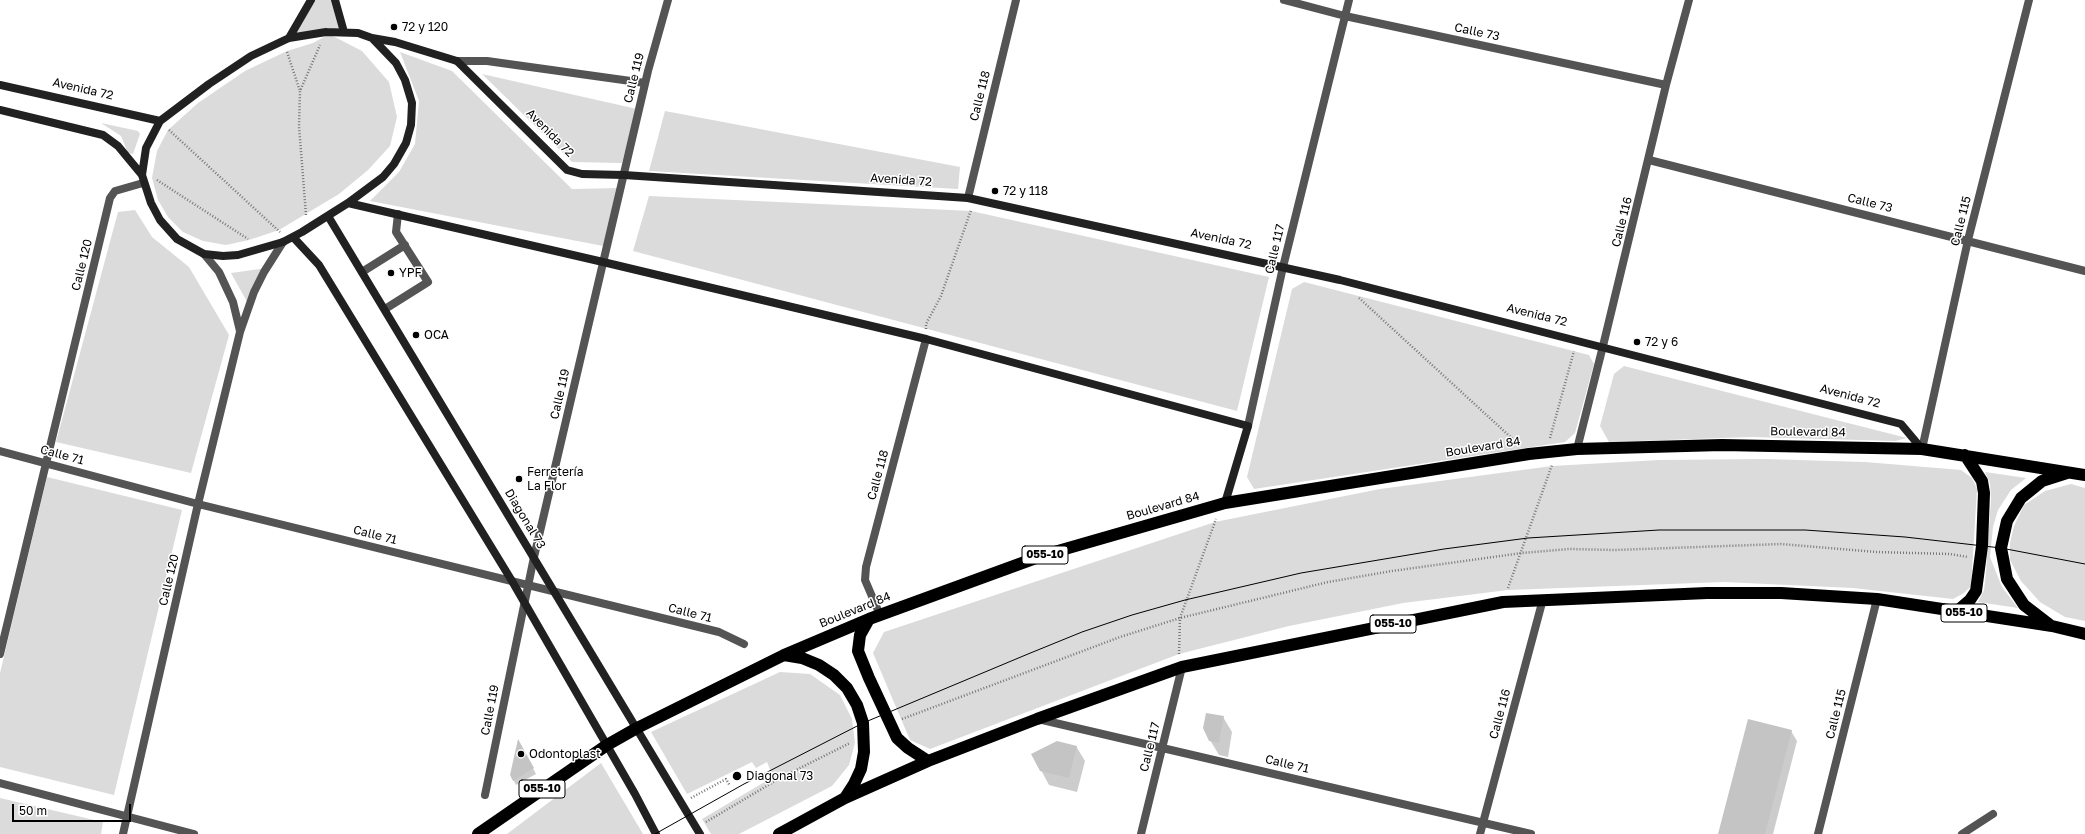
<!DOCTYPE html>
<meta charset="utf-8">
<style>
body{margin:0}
#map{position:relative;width:2085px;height:834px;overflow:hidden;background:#fff;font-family:"Golos Text",sans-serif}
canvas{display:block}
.scale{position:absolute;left:12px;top:804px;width:119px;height:18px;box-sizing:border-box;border:2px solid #000;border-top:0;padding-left:5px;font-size:12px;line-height:14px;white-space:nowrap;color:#000;-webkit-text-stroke:3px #fff;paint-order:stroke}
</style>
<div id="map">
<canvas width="2085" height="834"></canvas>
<div class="scale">50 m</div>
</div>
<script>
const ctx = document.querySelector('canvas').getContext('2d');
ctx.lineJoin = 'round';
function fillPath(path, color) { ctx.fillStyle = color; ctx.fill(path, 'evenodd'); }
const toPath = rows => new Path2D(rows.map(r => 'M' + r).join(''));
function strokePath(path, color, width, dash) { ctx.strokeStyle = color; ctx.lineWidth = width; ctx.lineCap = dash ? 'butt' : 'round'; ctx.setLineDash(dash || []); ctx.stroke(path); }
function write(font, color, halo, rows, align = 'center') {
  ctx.font = font + ' "Golos Text",sans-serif'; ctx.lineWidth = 3; ctx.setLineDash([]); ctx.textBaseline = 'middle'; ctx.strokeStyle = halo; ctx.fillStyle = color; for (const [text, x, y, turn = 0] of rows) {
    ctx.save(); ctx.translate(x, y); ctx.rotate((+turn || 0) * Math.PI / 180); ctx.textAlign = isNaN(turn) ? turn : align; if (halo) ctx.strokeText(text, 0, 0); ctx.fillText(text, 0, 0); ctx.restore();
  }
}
fillPath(toPath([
 [312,0,334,0,343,30,291,37],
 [329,34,362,51,389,82,397,117,390,146,368,170,339,194,279,230,249,240,226,245,203,241,183,232,168,217,158,200,152,178,157,151,168,130,198,103,245,71,287,51,313,43],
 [400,52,452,71,572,189,620,188,603,246,370,201,399,172,415,144,419,101],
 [482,74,637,109,622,163,572,162],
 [665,111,960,167,958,189,649,171],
 [101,123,138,131,140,134,133,154,128,153,121,136],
 [649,196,971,211,1269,277,1237,411,633,251],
 [135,210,152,237,189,267,229,335,191,473,56,442,118,212],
 [267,268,250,307,231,273],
 [1304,282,1589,355,1594,364,1575,433,1565,442,1254,489,1247,477,1292,289],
 [1624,366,1907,438,1895,441,1751,437,1609,442,1600,426,1614,374],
 [1765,459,1865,462,1961,470,1972,478,1977,489,1971,586,1964,593,1953,599,1853,588,1724,582,1508,590,1403,603,1289,626,1179,654,930,749,910,740,873,653,884,632,1215,522,1380,489,1552,466,1659,460],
 [1985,472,2026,478,2011,490,1998,510,1993,527,1990,557,2002,587,2018,608,1978,602,1984,590,1986,572,1991,499,1990,483],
 [47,477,182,510,114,795,0,767,0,673],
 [2071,484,2085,488,2085,621,2065,617,2040,602,2021,581,2010,560,2010,543,2014,526,2024,505,2045,491],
 [780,672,810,674,840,695,852,719,855,743,849,765,832,786,739,834,711,834,702,819,773,777,767,762,756,768,752,762,687,794,651,732],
 [601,763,643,834,507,834],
 [0,798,103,822,101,834,0,834]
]), '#dbdbdb');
fillPath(toPath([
 [1223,717,1232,732,1228,757,1219,755,1210,740],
 [1791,731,1797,741,1773,834,1719,834],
 [519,742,536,774,516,785,511,775],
 [1076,746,1085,761,1077,792,1049,785,1041,770]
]), '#0003');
fillPath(toPath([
 [1206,713,1224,716,1219,743,1209,741,1203,728],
 [1748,719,1792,730,1765,834,1718,834],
 [518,739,534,768,513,781,510,775],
 [1057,741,1077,746,1069,778,1040,771,1031,754]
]), '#c4c4c4');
strokePath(toPath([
 [287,52,300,91],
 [169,130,280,232],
 [157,180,248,239],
 [306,215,299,126,300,91,320,45],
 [1359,298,1516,442],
 [926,329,926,324,941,296,971,210],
 [1550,438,1574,351],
 [1508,588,1552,465],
 [1179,654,1180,618,1216,519],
 [902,719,1120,637,1180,618,1328,582,1392,571,1522,553,1569,549,1615,550,1781,544,1877,552,1950,554,1968,557],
 [691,798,726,779,730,786],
 [706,822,780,778,850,743]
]), '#767676', 2.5, [1, 2]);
strokePath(toPath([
 [362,272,405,245],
 [385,309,428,282,396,232,398,214],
 [1962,834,1993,814]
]), '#545454', 8);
strokePath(toPath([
 [1284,0,1345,16,1666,85],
 [457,61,487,61,645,83],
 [1649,160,2085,271],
 [968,198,1016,0],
 [204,254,219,272,233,302,240,331],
 [1248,426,1283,267,1349,0],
 [1577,449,1603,346,1666,85,1689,0],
 [1922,449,1968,240,2029,0],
 [0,451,198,504,719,632,744,644],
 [880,615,865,580,866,567,926,339],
 [0,654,110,198,115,191,143,183],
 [1038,719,1531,834],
 [0,783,194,834],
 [485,795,534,557,648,71,668,0],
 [123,834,198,504,240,332,254,292,264,272,283,242],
 [1141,834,1182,667],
 [1480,834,1543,599],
 [1818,834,1877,599]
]), '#545454', 8);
strokePath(toPath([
 [335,0,344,32],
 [326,32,358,33,372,38,396,63,405,80,412,103,411,125,406,143,394,164,383,177,348,203,302,232,283,242,238,255,223,256,204,254,177,239,160,220,151,203,142,175,146,148,160,121,209,84,251,56,289,38,326,32],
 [289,38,311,0],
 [372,38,395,42,457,61,567,170,582,174,624,175,968,198,1340,280,1901,424,1922,449],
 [0,85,160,121],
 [0,110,103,135,118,146,142,175],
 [348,203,603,262,926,339,1248,426,1225,503],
 [328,216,700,834],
 [293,237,319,265,512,581,635,794,656,834]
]), '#212121', 8);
strokePath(toPath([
 [1956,612,1970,600,1976,591,1982,546,1984,493,1982,481,1965,455],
 [869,619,860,635,858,651,869,678,897,738,908,748,928,761],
 [2050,625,2024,605,2007,579,2001,548,2007,521,2021,498,2042,481,2067,473],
 [784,655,802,658,819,665,834,675,847,688,857,705,863,723,864,752,861,769,854,784,845,798],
 [478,834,607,745,637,728,784,655,869,619,1044,555,1225,503,1529,454,1577,449,1722,445,1922,449,2085,475],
 [779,834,845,798,928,761,1037,719,1182,667,1503,602,1707,593,1781,593,1877,599,2052,626,2085,634]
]), '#000', 12);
strokePath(toPath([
 [655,834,744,784,863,723,1028,654,1082,632,1132,615,1185,600,1301,573,1444,549,1528,538,1659,530,1805,530,1905,537,2001,548,2085,564]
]), '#000', 1);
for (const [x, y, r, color] of [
 [394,27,4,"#000"],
 [995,191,4,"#000"],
 [391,273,4,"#000"],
 [416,335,4,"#000"],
 [1637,342,4,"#000"],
 [519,479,4,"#000"],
 [521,754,4,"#000"],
 [737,776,5,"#000"]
]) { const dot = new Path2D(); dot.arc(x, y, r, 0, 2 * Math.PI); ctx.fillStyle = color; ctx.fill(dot); strokePath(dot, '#fff', 1.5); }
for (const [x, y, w] of [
 [1045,555,46],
 [1964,613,46],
 [1393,624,46],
 [542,789,46]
]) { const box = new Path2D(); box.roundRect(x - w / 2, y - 9, w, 18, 3); ctx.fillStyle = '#fff'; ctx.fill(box); strokePath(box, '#000', 1); }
write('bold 11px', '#000', null, [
 ["055-10",1045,555],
 ["055-10",1964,613],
 ["055-10",1393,624],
 ["055-10",542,789]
]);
write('12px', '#000', '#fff', [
 ["72 y 120",402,27],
 ["72 y 118",1003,191],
 ["YPF",399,273],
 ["OCA",424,335],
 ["72 y 6",1645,342],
 ["Ferretería",527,472],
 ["La Flor",527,486],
 ["Odontoplast",529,754],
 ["Diagonal 73",746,776]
], 'left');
write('12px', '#000', '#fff', [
 ["Calle 73",1477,32,12],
 ["Calle 119",634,78,-76],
 ["Avenida 72",83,89,13],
 ["Calle 118",980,96,-76],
 ["Avenida 72",550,133,45],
 ["Avenida 72",901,180,4],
 ["Calle 73",1870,203,14],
 ["Calle 115",1961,221,-76],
 ["Calle 116",1622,222,-76],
 ["Avenida 72",1221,239,12],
 ["Calle 117",1275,249,-77],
 ["Calle 120",82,265,-76],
 ["Avenida 72",1537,315,14],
 ["Calle 119",560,394,-77],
 ["Avenida 72",1850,396,15],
 ["Boulevard 84",1808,432,1],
 ["Boulevard 84",1483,447,-9],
 ["Calle 71",62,455,15],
 ["Calle 118",878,475,-75],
 ["Boulevard 84",1163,506,-16],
 ["Diagonal 73",525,519,59],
 ["Calle 71",375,535,14],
 ["Calle 120",169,580,-77],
 ["Boulevard 84",855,610,-22],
 ["Calle 71",690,613,14],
 ["Calle 119",490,710,-79],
 ["Calle 116",1500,714,-75],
 ["Calle 115",1836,714,-76],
 ["Calle 117",1150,747,-76],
 ["Calle 71",1287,764,13]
]);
</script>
